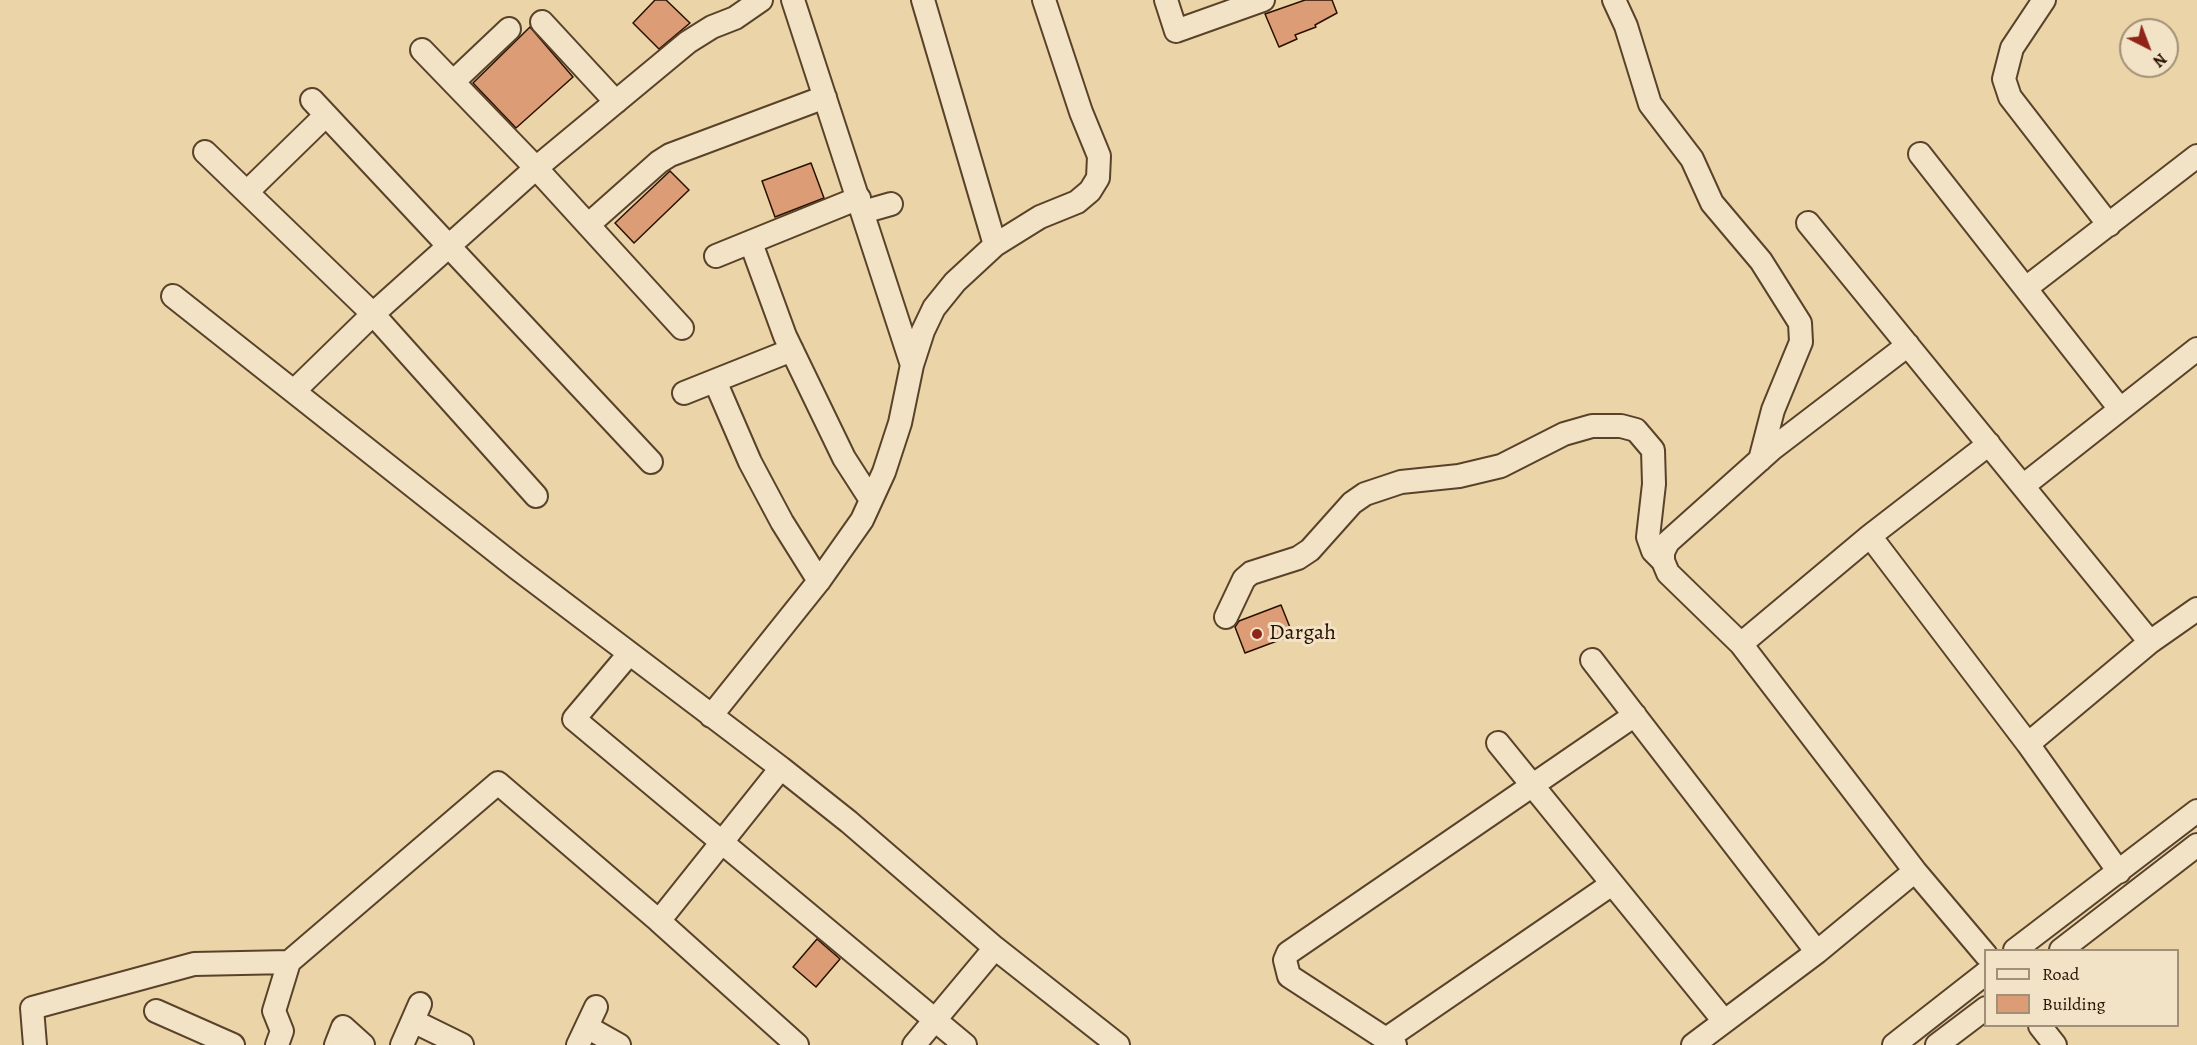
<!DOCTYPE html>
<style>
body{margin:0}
#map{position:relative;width:2197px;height:1045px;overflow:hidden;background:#ebd4a7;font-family:Alegreya,serif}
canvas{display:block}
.legend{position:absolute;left:1984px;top:949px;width:195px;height:78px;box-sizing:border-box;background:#f2e3c6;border:2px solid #a18f77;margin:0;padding:8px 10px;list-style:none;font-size:18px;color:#281100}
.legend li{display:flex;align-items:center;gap:12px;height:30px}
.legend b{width:30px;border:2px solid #a18f77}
.north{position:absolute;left:2119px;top:18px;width:60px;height:60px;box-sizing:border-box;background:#f2e3c6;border:2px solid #a18f77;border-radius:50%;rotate:138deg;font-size:16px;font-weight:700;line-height:24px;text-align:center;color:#281100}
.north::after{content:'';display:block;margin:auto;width:21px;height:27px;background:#8f2418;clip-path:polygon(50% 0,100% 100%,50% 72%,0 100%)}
</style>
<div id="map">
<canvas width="2197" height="1045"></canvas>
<ul class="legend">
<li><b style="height:8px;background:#f2e3c6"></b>Road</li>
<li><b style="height:16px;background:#dc9c75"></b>Building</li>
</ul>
<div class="north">N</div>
</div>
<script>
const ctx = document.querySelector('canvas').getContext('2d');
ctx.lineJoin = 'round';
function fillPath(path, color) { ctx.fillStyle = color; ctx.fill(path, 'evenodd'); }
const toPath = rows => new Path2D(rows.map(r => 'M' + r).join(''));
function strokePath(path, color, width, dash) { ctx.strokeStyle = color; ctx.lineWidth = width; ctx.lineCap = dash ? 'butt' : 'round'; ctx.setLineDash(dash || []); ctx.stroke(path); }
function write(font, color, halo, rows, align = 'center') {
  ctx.font = font + ' Alegreya,serif'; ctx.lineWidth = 6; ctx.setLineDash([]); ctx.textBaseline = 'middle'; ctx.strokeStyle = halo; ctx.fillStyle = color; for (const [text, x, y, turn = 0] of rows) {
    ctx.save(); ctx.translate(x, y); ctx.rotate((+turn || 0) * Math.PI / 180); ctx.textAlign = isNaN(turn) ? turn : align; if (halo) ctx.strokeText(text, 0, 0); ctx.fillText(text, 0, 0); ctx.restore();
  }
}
const building = toPath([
 [655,0,666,0,690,23,659,49,633,23,655,0],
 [1305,0,1332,0,1337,13,1315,25,1316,27,1295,35,1297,39,1279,47,1265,14,1305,0],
 [530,27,573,77,516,128,473,83,530,27],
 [811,163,824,198,775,217,762,181,811,163],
 [670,171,689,190,634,243,615,223,670,171],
 [1281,605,1293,635,1245,653,1235,627,1239,621,1281,605],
 [817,939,840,959,816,987,793,967,817,939]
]);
fillPath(building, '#dc9c75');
strokePath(building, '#281100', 1.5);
const minor = toPath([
 [793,0,912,365],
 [923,0,995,245],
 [1166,0,1176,31,1263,0],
 [1614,0,1626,26,1650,104,1692,159,1712,203,1761,261,1800,323,1801,342,1773,410,1760,460],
 [2044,0,2012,48,2004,79,2010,97,2109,225],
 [542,22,616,102],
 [422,50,536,168,682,328],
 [453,82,509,29],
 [312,100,651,462],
 [205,152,373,314,536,496],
 [1920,154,2120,409],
 [247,192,326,115],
 [863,212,891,204],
 [1808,223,2150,642],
 [588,225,659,162,670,155,825,97],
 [751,243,785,336,844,458,871,500],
 [716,256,859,198],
 [2026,288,2197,156],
 [173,296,517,568,781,768,849,822,995,948,1118,1045],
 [1908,345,1772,449,1668,542,1663,552,1663,561,1668,573,1741,644,1915,871,1986,955],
 [715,381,750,462,782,522,819,581],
 [294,391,373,314,536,168,688,42,712,27,735,18,761,0],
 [684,393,792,350],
 [2023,486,2197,349],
 [1870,536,2028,744,2119,872],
 [1226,617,1244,579,1251,573,1298,558,1310,550,1352,503,1365,494,1401,482,1459,476,1501,466,1564,434,1592,426,1621,426,1636,430,1653,450,1654,484,1648,537,1653,551,1663,561],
 [1741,644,1870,536,1989,444],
 [629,654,574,719,965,1045],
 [1592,660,1817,952],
 [711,716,819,581,862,520,884,472,900,423,912,365,923,331,934,308,955,282,995,245,1040,217,1077,202,1090,191,1098,178,1099,156,1081,112,1044,0],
 [1498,743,1724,1021],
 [2028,744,2150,642,2197,609],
 [781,768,659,921,797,1045],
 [2015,950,2197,811],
 [2061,950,2197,845],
 [156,1011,233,1045],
 [413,1021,462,1045],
 [2040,1026,2055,1045],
 [587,1027,619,1045],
 [1386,1039,1612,884],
 [35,1045,32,1008,194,964,289,962,498,783,659,921],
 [277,1045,282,1031,274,1011,289,962],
 [336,1045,343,1027,363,1045],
 [402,1045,420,1004],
 [578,1045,596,1007],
 [914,1045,995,948],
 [1395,1045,1289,976,1285,960,1288,953,1635,715],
 [1693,1045,1817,952,1915,871],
 [1894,1045,1986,973],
 [1937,1045,1986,1008]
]);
strokePath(minor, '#59422a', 26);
strokePath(minor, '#f2e3c6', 22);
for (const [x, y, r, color] of [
 [1257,634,6,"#8f2418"]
]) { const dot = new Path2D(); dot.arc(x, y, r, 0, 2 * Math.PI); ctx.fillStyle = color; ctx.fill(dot); strokePath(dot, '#f2e3c6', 2); }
write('22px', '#281100', '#f2e3c6', [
 ["Dargah",1269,634]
], 'left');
</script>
